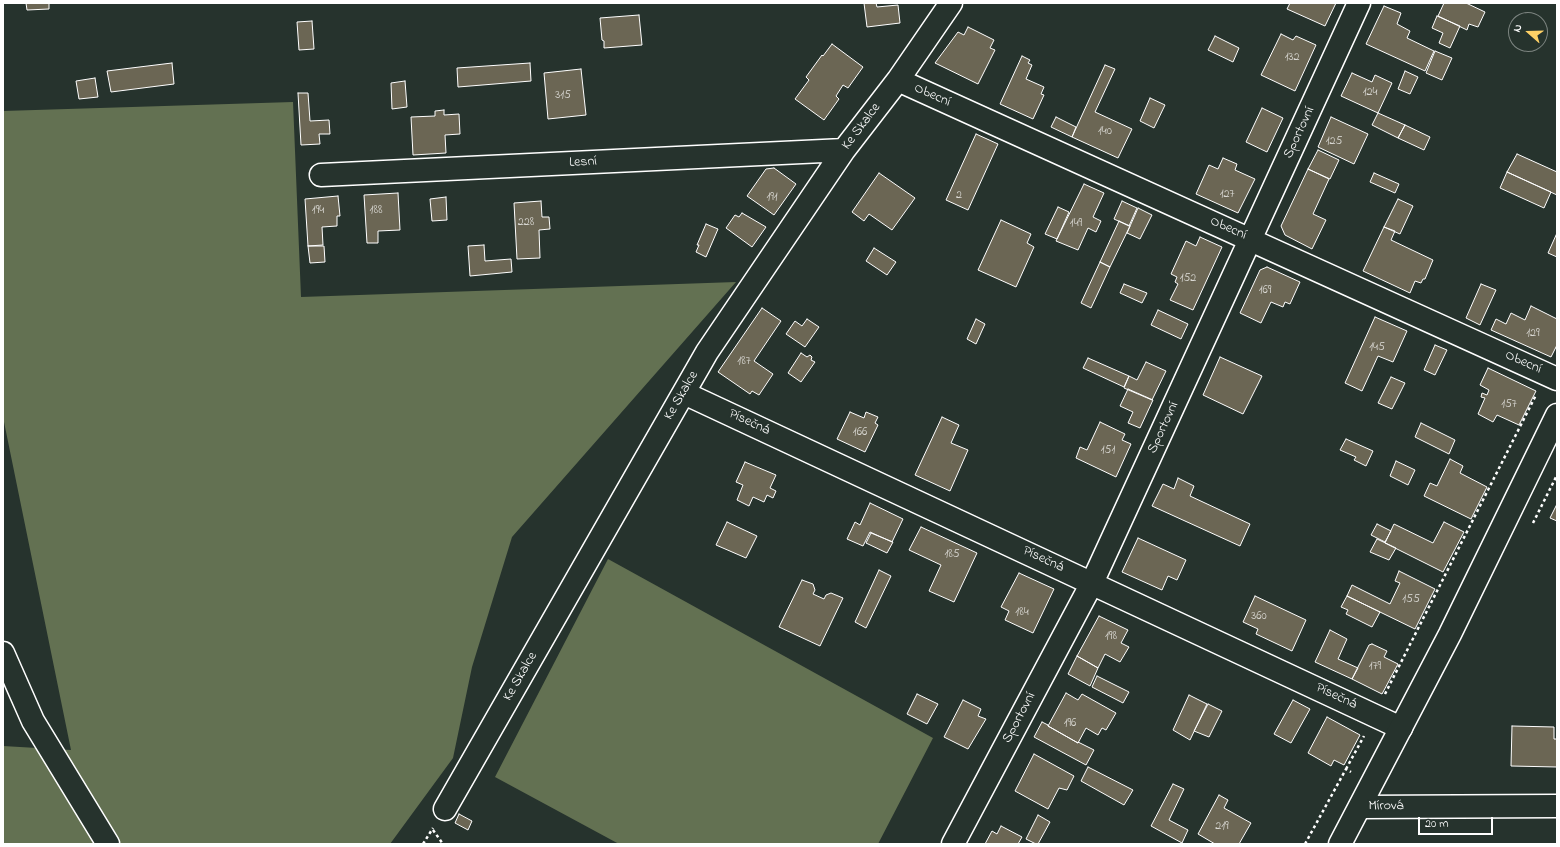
<!DOCTYPE html>
<meta charset="utf-8">
<style>
body{margin:0}
#map{position:relative;width:1560px;height:847px;overflow:hidden;background:#26332d;font-family:"Indie Flower",sans-serif}
canvas{display:block}
.frame{position:absolute;inset:0;border:4px solid #fff;pointer-events:none}
.north{position:absolute;left:1508px;top:12px;width:40px;height:40px;box-sizing:border-box;background:#26332d;border:1px solid #7d8581;border-radius:50%;rotate:290deg;font-size:11px;font-weight:700;line-height:16px;text-align:center;color:#fff}
.north::after{content:'';display:block;margin:auto;width:14px;height:18px;background:#ffd166;clip-path:polygon(50% 0,100% 100%,50% 72%,0 100%)}
.scale{position:absolute;left:1418px;top:817px;width:75px;height:18px;box-sizing:border-box;border:2px solid #fff;border-top:0;padding-left:5px;font-size:12px;line-height:14px;white-space:nowrap;color:#fff;-webkit-text-stroke:3px #26332d;paint-order:stroke}
</style>
<div id="map">
<canvas width="1560" height="847"></canvas>
<div class="frame"></div>
<div class="north">N</div>
<div class="scale">20 m</div>
</div>
<script>
const ctx = document.querySelector('canvas').getContext('2d');
ctx.lineJoin = 'round';
function fillPath(path, color) { ctx.fillStyle = color; ctx.fill(path, 'evenodd'); }
const toPath = rows => new Path2D(rows.map(r => 'M' + r).join(''));
function strokePath(path, color, width, dash) { ctx.strokeStyle = color; ctx.lineWidth = width; ctx.lineCap = dash ? 'butt' : 'round'; ctx.setLineDash(dash || []); ctx.stroke(path); }
function write(font, color, halo, rows, align = 'center') {
  ctx.font = font + ' "Indie Flower",sans-serif'; ctx.lineWidth = 4; ctx.setLineDash([]); ctx.textBaseline = 'middle'; ctx.strokeStyle = halo; ctx.fillStyle = color; for (const [text, x, y, turn = 0] of rows) {
    ctx.save(); ctx.translate(x, y); ctx.rotate((+turn || 0) * Math.PI / 180); ctx.textAlign = isNaN(turn) ? turn : align; if (halo) ctx.strokeText(text, 0, 0); ctx.fillText(text, 0, 0); ctx.restore();
  }
}
fillPath(toPath([
 [293,102,301,297,736,282,512,537,472,667,453,758,390,844,3,844,3,746,71,750,3,417,3,111],
 [608,559,933,738,878,844,619,844,495,777]
]), '#637152');
const building = toPath([
 [26,3,49,3,49,9,27,10,26,3],
 [864,3,876,3,877,7,898,5,900,23,867,27,864,3],
 [1290,3,1336,3,1325,26,1287,9,1290,3],
 [1444,3,1466,3,1485,12,1478,27,1469,24,1467,30,1438,16,1444,3],
 [1384,6,1401,13,1397,24,1410,31,1407,38,1434,51,1425,71,1366,44,1384,6],
 [639,15,642,45,604,48,604,41,602,40,600,18,639,15],
 [1437,16,1460,26,1450,48,1439,43,1443,33,1432,28,1437,16],
 [312,21,314,49,299,50,297,22,312,21],
 [968,27,994,40,990,48,995,50,978,84,935,63,958,32,964,35,968,27],
 [1281,34,1293,40,1296,36,1316,45,1295,91,1261,75,1281,34],
 [1215,36,1239,48,1233,62,1208,50,1215,36],
 [832,44,863,67,848,88,843,85,836,96,839,99,824,120,795,99,809,80,806,77,822,55,823,56,832,44],
 [1435,51,1452,58,1442,80,1426,73,1435,51],
 [1022,56,1030,60,1028,63,1032,65,1026,79,1044,87,1041,94,1044,95,1033,119,1000,104,1022,56],
 [172,63,174,84,111,92,107,71,172,63],
 [530,63,531,81,458,87,457,68,530,63],
 [1105,65,1115,69,1095,112,1132,129,1118,158,1072,137,1105,65],
 [581,69,586,115,548,119,544,73,581,69],
 [1405,71,1418,77,1410,94,1398,89,1405,71],
 [1352,73,1372,82,1375,75,1392,83,1378,113,1341,96,1352,73],
 [95,78,98,97,79,99,76,81,95,78],
 [405,81,407,107,392,109,391,83,405,81],
 [298,93,308,93,310,121,329,120,330,134,319,134,320,144,301,145,298,93],
 [1150,98,1165,105,1154,128,1140,121,1150,98],
 [1262,108,1283,118,1267,152,1246,142,1262,108],
 [444,110,444,115,459,114,460,134,445,135,446,153,413,155,411,117,435,116,435,111,444,110],
 [1378,113,1405,125,1398,138,1372,125,1378,113],
 [1056,117,1076,127,1072,137,1051,127,1056,117],
 [1331,117,1368,134,1354,164,1318,147,1331,117],
 [1405,125,1430,137,1424,150,1398,138,1405,125],
 [976,134,998,144,968,210,946,200,976,134],
 [1318,150,1339,160,1330,179,1308,169,1318,150],
 [1517,154,1557,172,1557,195,1507,172,1517,154],
 [1223,158,1237,164,1235,170,1255,179,1238,213,1196,194,1209,165,1218,169,1223,158],
 [774,168,796,184,774,215,747,196,766,169,774,168],
 [1308,169,1329,179,1313,214,1326,220,1312,249,1285,235,1281,226,1308,169],
 [1507,172,1551,192,1544,208,1500,188,1507,172],
 [879,173,915,198,892,230,869,214,864,221,852,212,879,173],
 [1374,173,1399,184,1395,193,1370,182,1374,173],
 [1084,184,1104,193,1093,217,1101,221,1096,232,1088,228,1078,250,1056,241,1084,184],
 [398,193,400,230,378,231,378,243,367,243,364,195,398,193],
 [338,196,340,216,337,216,337,226,322,227,323,245,308,246,305,199,338,196],
 [446,197,447,220,432,221,430,199,446,197],
 [1398,199,1413,206,1400,234,1384,227,1398,199],
 [541,201,542,217,549,217,550,229,539,230,540,258,517,259,514,203,541,201],
 [1122,201,1137,208,1129,226,1114,219,1122,201],
 [1058,207,1069,212,1057,239,1045,234,1058,207],
 [1138,208,1152,215,1140,239,1127,233,1138,208],
 [742,213,766,227,752,247,726,228,735,215,739,217,742,213],
 [1001,220,1031,234,1027,243,1034,247,1016,287,978,270,1001,220],
 [1119,221,1130,226,1110,267,1100,262,1119,221],
 [706,224,718,229,706,257,696,252,699,245,697,245,706,224],
 [1384,227,1395,231,1391,240,1433,260,1425,279,1423,279,1421,283,1415,281,1410,293,1363,271,1384,227],
 [1557,233,1557,257,1548,253,1557,233],
 [1200,237,1222,247,1193,310,1170,300,1178,284,1175,282,1177,277,1171,274,1186,241,1196,246,1200,237],
 [484,245,485,261,511,259,512,272,470,276,468,246,484,245],
 [308,246,324,246,325,262,310,263,308,246],
 [874,248,896,262,887,275,866,261,874,248],
 [1100,262,1110,267,1091,308,1081,303,1100,262],
 [1267,267,1300,282,1290,304,1285,302,1283,307,1271,302,1261,323,1240,313,1260,270,1267,267],
 [1124,284,1147,293,1142,303,1120,293,1124,284],
 [1481,284,1496,290,1480,325,1466,318,1481,284],
 [1531,306,1557,319,1557,345,1551,357,1491,330,1496,319,1506,324,1511,313,1525,320,1531,306],
 [762,308,781,321,754,361,773,374,759,395,752,391,750,394,718,372,762,308],
 [1158,310,1188,324,1181,339,1151,325,1158,310],
 [1375,317,1407,331,1393,362,1378,356,1362,391,1345,383,1375,317],
 [807,319,819,327,805,347,786,334,795,321,802,326,807,319],
 [976,319,985,324,976,344,967,339,976,319],
 [1435,345,1447,350,1435,375,1424,370,1435,345],
 [801,353,807,357,810,355,812,357,811,360,815,362,801,382,788,373,801,353],
 [1220,357,1262,376,1243,414,1203,395,1220,357],
 [1088,358,1129,376,1124,387,1083,368,1088,358],
 [1146,362,1166,371,1152,400,1124,388,1129,376,1137,380,1146,362],
 [1488,368,1536,391,1519,425,1497,415,1493,422,1478,414,1485,398,1481,397,1482,393,1487,395,1489,390,1480,385,1488,368],
 [1391,377,1405,383,1392,409,1378,403,1391,377],
 [1128,389,1153,400,1140,428,1128,423,1133,412,1120,406,1128,389],
 [850,412,864,418,866,412,878,417,875,423,878,425,865,452,837,439,850,412],
 [942,417,959,425,951,443,968,450,950,491,915,475,942,417],
 [1100,422,1125,434,1122,440,1131,444,1116,477,1076,458,1080,447,1087,450,1100,422],
 [1421,423,1455,440,1449,454,1415,437,1421,423],
 [1346,439,1373,451,1366,466,1354,460,1356,457,1340,450,1346,439],
 [1450,459,1463,466,1460,473,1487,487,1471,519,1424,496,1430,483,1437,486,1450,459],
 [1396,461,1415,470,1408,485,1390,476,1396,461],
 [745,462,776,475,770,488,776,491,773,498,767,495,764,502,753,497,749,506,737,500,743,485,736,482,745,462],
 [1178,478,1194,486,1190,496,1250,524,1240,546,1152,506,1163,484,1174,489,1178,478],
 [870,503,903,519,892,542,870,532,863,546,847,539,855,522,860,525,870,503],
 [1557,504,1557,521,1550,518,1557,504],
 [727,522,757,536,746,558,716,545,727,522],
 [1444,522,1464,532,1443,572,1385,543,1394,524,1433,543,1444,522],
 [1377,524,1391,531,1385,542,1371,535,1377,524],
 [921,527,977,553,954,602,929,591,941,565,909,550,921,527],
 [871,533,893,542,887,553,866,543,871,533],
 [1138,538,1186,560,1177,580,1168,576,1162,590,1122,572,1138,538],
 [1377,539,1396,548,1389,560,1370,552,1377,539],
 [879,570,891,576,866,628,855,622,879,570],
 [1399,571,1435,589,1415,629,1347,596,1352,585,1390,604,1400,583,1395,581,1399,571],
 [1019,573,1054,589,1033,633,1005,620,1009,611,1001,607,1019,573],
 [802,580,813,584,815,590,813,594,824,599,826,595,831,593,843,598,820,646,779,627,802,580],
 [1255,596,1306,620,1292,651,1256,634,1258,629,1243,622,1255,596],
 [1347,596,1380,612,1372,627,1346,614,1348,610,1341,607,1347,596],
 [1099,616,1128,630,1121,643,1129,647,1120,662,1105,654,1098,668,1077,656,1099,616],
 [1330,630,1347,639,1338,659,1358,668,1352,679,1315,662,1330,630],
 [1372,644,1387,651,1384,657,1398,664,1382,694,1352,679,1369,645,1372,644],
 [1077,656,1098,668,1090,686,1068,674,1077,656],
 [1097,676,1129,692,1123,703,1092,687,1097,676],
 [1066,693,1078,700,1082,694,1116,713,1106,730,1102,728,1098,735,1086,728,1078,743,1048,726,1066,693],
 [917,694,938,704,927,724,907,714,917,694],
 [1189,695,1207,704,1190,740,1173,730,1189,695],
 [963,700,981,709,978,716,986,719,968,749,944,737,963,700],
 [1293,700,1310,709,1291,743,1274,734,1293,700],
 [1208,704,1222,711,1209,737,1194,731,1208,704],
 [1327,717,1360,735,1344,765,1334,760,1331,766,1308,753,1327,717],
 [1042,722,1048,725,1048,726,1078,743,1078,742,1094,750,1086,765,1034,737,1042,722],
 [1512,726,1554,727,1554,739,1557,739,1557,767,1511,766,1512,726],
 [1034,754,1074,776,1067,790,1059,788,1048,809,1015,791,1034,754],
 [1088,767,1133,790,1124,805,1081,781,1088,767],
 [1173,784,1184,789,1169,820,1188,830,1182,843,1151,826,1173,784],
 [1219,795,1228,800,1224,808,1251,823,1239,844,1215,844,1198,834,1219,795],
 [459,814,472,821,468,830,455,823,459,814],
 [1038,815,1050,822,1038,844,1036,844,1026,839,1038,815],
 [1001,826,1022,837,1018,844,985,844,992,831,997,834,1001,826]
]);
fillPath(building, '#6b6654');
strokePath(building, '#fff', 1);
const minor = toPath([
 [898,80,1557,379],
 [321,175,844,150],
 [684,393,1401,728],
 [3,653,33,721,108,844],
 [1360,807,1557,806],
 [445,809,707,352,844,150,898,80,951,3],
 [953,844,1092,583,1359,3]
]);
const secondary = toPath([
 [1340,844,1450,634,1557,415]
]);
strokePath(minor, '#fff', 25);
strokePath(secondary, '#fff', 25);
strokePath(toPath([
 [1533,523,1557,475],
 [1385,694,1536,395],
 [1346,769,1364,736],
 [433,830,443,844],
 [423,844,433,828],
 [1305,844,1346,769,1351,772]
]), '#fff', 2.5, [3, 3]);
strokePath(minor, '#26332d', 22);
strokePath(secondary, '#26332d', 22);
write('12px', '#dad9d4', null, [
 ["132",1292,58],
 ["124",1370,93],
 ["315",563,96],
 ["140",1105,132],
 ["125",1334,142],
 ["127",1227,195],
 ["2",959,196],
 ["191",772,198],
 ["194",318,211],
 ["188",376,211],
 ["228",526,223],
 ["149",1076,224],
 ["152",1188,279],
 ["169",1265,291],
 ["129",1533,334],
 ["145",1377,348],
 ["187",744,362],
 ["157",1509,405],
 ["166",860,433],
 ["151",1108,451],
 ["185",952,555],
 ["155",1411,600],
 ["184",1022,613],
 ["360",1259,617],
 ["198",1111,637],
 ["179",1375,667],
 ["196",1070,724],
 ["219",1222,827]
]);
write('14px', '#fff', '#26332d', [
 ["Obecní",932,96,24],
 ["Ke Skalce",862,127,-53],
 ["Sportovní",1300,133,-65],
 ["Lesní",583,163,-3],
 ["Obecní",1228,229,24],
 ["Obecní",1523,363,24],
 ["Ke Skalce",682,396,-60],
 ["Písečná",749,423,25],
 ["Sportovní",1164,428,-65],
 ["Písečná",1043,560,25],
 ["Ke Skalce",521,677,-60],
 ["Písečná",1336,697,25],
 ["Sportovní",1020,718,-62],
 ["Mírová",1386,807,-1]
]);
</script>
